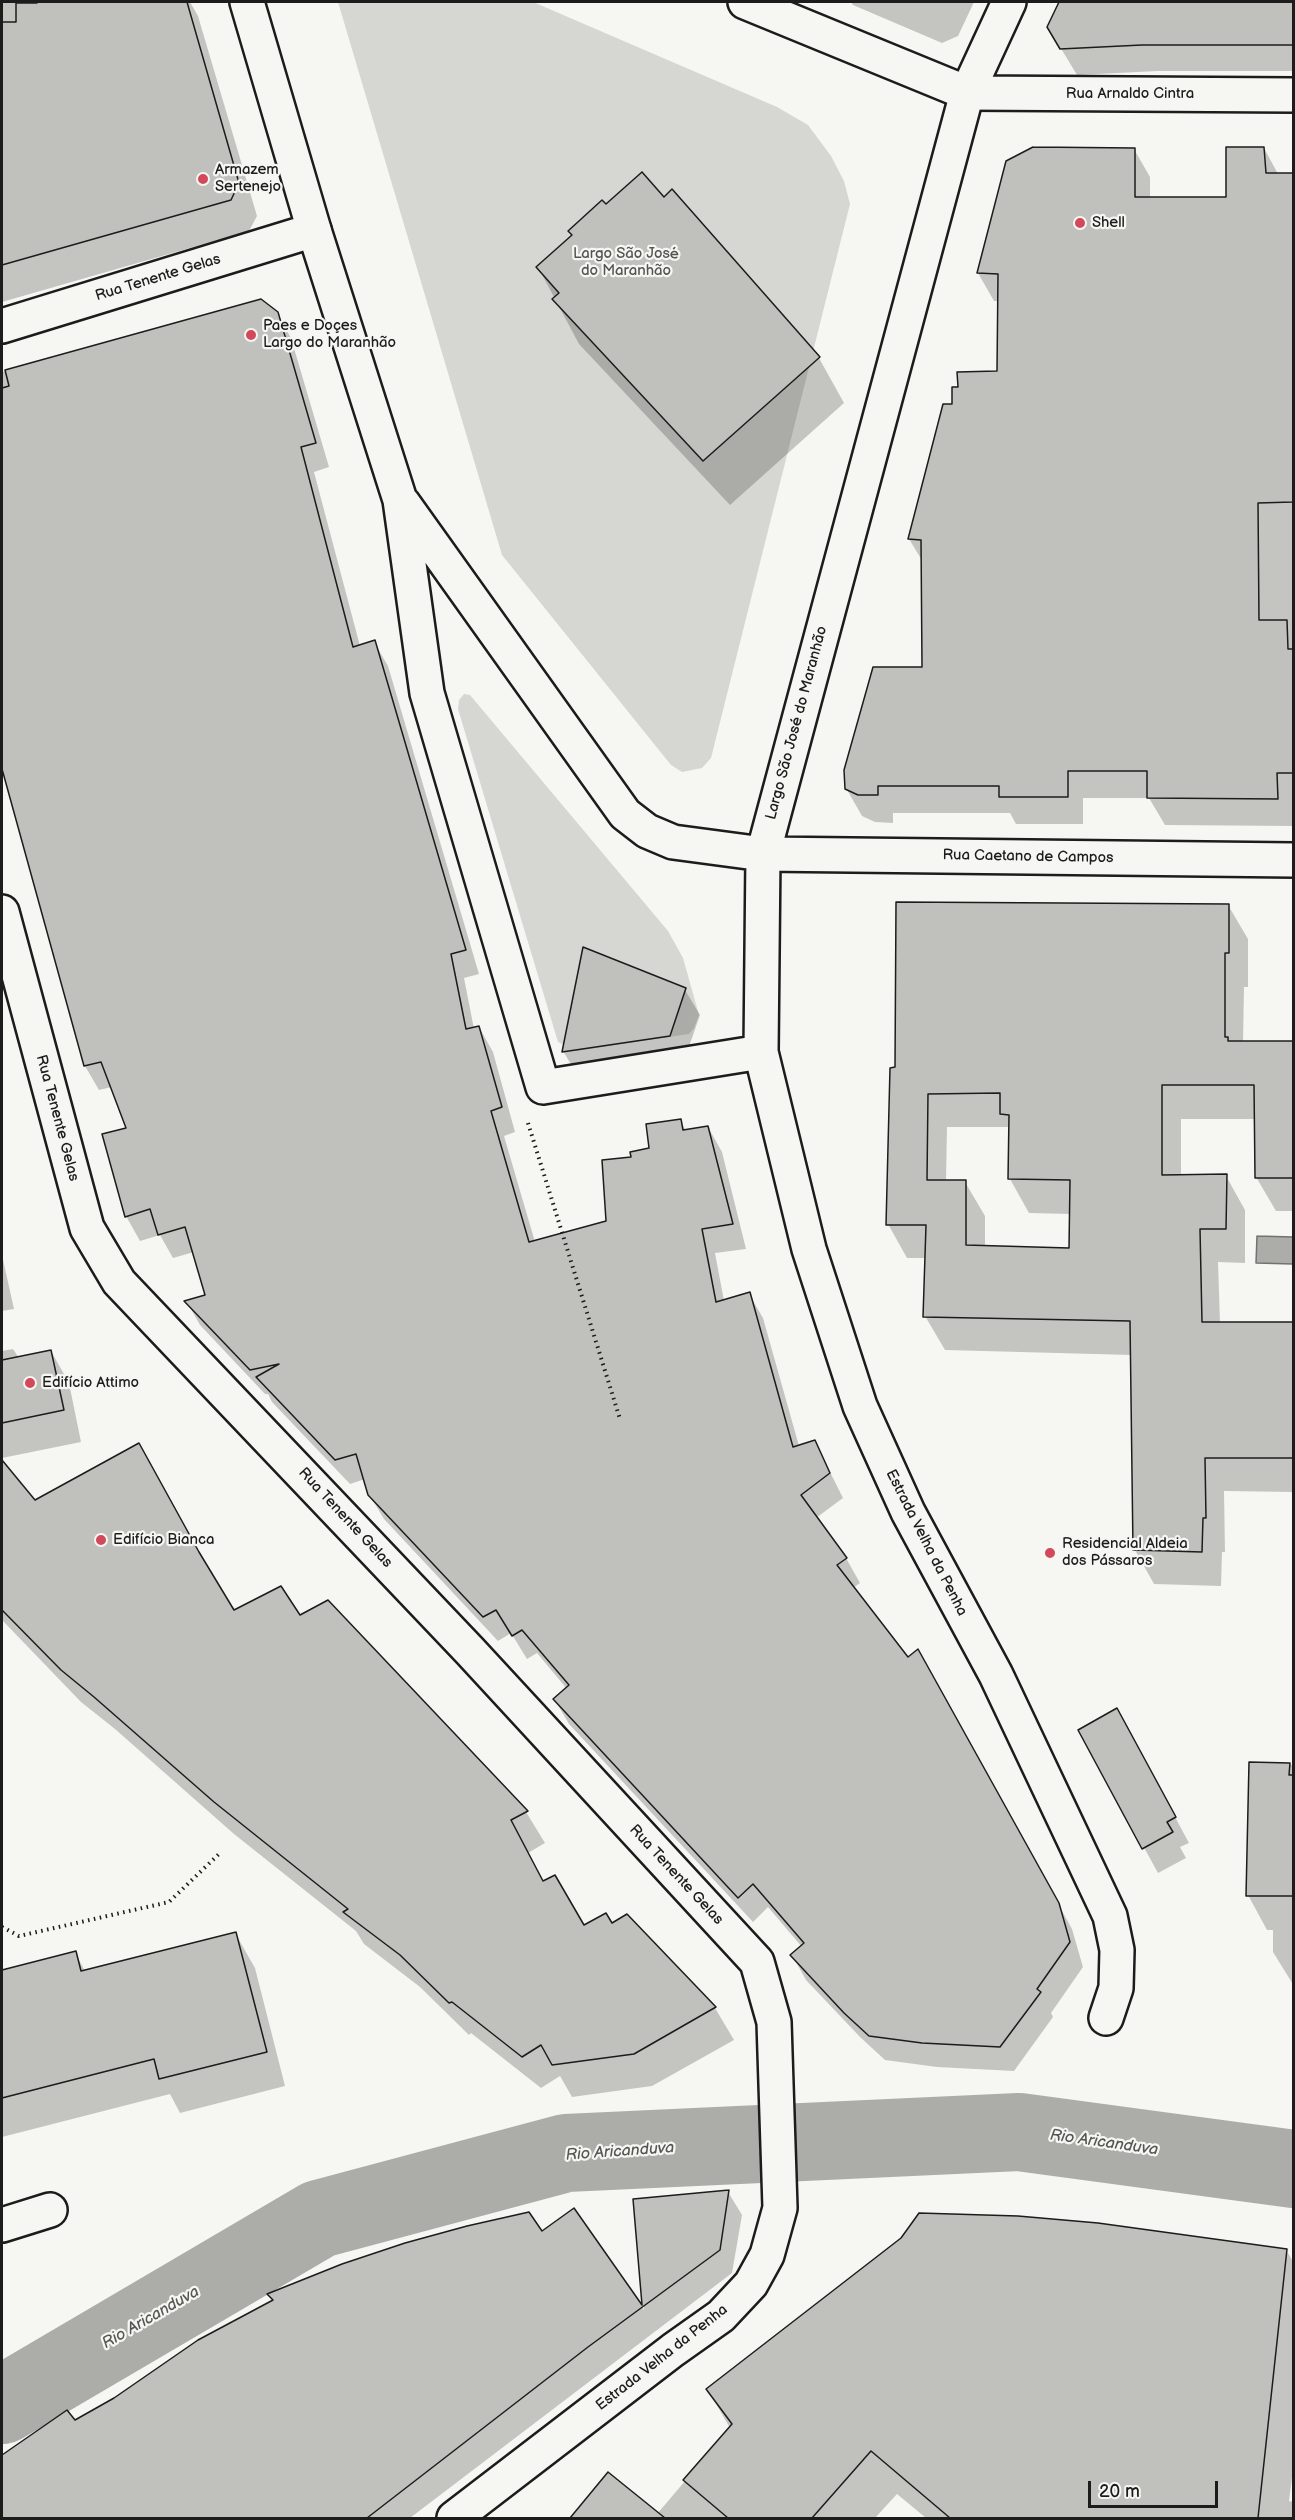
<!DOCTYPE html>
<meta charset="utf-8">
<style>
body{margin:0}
#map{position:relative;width:1295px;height:2520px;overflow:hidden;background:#f6f6f2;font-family:"Balsamiq Sans",sans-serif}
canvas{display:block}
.frame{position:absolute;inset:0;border:3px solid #1c1c1c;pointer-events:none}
.scale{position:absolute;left:1088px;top:2481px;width:130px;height:27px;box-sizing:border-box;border:3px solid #1c1c1c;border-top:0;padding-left:8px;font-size:18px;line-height:21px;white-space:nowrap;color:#1c1c1c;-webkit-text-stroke:4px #f6f6f2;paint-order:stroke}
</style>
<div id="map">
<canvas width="1295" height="2520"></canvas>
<div class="frame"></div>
<div class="scale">20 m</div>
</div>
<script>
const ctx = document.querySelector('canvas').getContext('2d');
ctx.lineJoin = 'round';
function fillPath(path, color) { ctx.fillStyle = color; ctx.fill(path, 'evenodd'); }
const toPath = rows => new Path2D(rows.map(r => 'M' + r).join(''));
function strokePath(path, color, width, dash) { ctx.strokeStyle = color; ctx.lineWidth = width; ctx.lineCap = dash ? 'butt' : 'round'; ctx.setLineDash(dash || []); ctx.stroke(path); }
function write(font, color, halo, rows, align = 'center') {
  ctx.font = font + ' "Balsamiq Sans",sans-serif'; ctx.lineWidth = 4.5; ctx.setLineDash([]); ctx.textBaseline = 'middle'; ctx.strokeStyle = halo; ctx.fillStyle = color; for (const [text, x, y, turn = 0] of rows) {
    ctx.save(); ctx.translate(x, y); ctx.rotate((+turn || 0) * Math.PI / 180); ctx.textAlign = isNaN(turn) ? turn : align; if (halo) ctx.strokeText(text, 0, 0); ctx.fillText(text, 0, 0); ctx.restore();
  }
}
fillPath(toPath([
 [338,2,533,2,777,107,808,125,831,156,844,181,850,204,711,758,702,768,682,772,671,765,502,555],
 [464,694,470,695,668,931,683,958,699,1015,694,1028,689,1034,576,1051,558,1042,458,709,459,700]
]), '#d6d6d2');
const water = toPath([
 [1257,1236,1293,1237,1293,1264,1256,1263,1257,1236]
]);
fillPath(water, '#acaca9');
strokePath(water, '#727271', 1.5);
fillPath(toPath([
 [2,2,190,2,198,16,257,216,249,231,2,302],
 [851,2,974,2,958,36,942,43,853,5],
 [1060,2,1294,2,1294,71,1158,71,1077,75,1048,27],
 [1264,148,1278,174,1294,174,1293,826,1165,825,1149,798,1083,798,1083,824,1016,824,1010,813,893,813,893,823,875,822,862,816,846,788,923,668,923,562,909,539,954,406,999,373,999,301,994,301,978,273,1007,162,1134,149,1150,177,1150,199,1227,198],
 [672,192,819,358,844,403,730,505,579,344,538,267,606,207,664,199],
 [260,301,277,313,291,338,329,467,314,472,360,646,374,642,388,666,479,974,464,978,474,1029,479,1027,493,1052,515,1132,504,1136,535,1242,607,1222,633,1158,651,1150,680,1120,686,1131,708,1127,722,1152,746,1249,715,1253,724,1301,749,1294,763,1318,799,1446,815,1442,843,1498,816,1518,846,1558,860,1583,853,1588,907,1659,932,1675,1072,1929,1083,1967,1051,2013,1053,2017,1014,2071,937,2067,885,2060,860,2037,806,1980,792,1955,802,1947,768,1907,753,1922,569,1724,555,1700,567,1689,537,1653,527,1659,511,1633,498,1641,384,1519,369,1494,365,1479,350,1484,272,1402,268,1394,265,1394,200,1325,187,1302,207,1296,194,1252,173,1258,160,1235,140,1241,126,1216,128,1129,112,1087,99,1090,85,1066,2,766,2,372],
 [1228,905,1248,939,1248,987,1244,987,1243,1043,1294,1043,1294,1211,1276,1211,1256,1177,1256,1119,1181,1119,1181,1176,1226,1176,1245,1210,1245,1263,1218,1262,1220,1323,1294,1323,1294,1492,1224,1491,1225,1552,1222,1552,1221,1586,1154,1584,1135,1550,1132,1355,945,1350,925,1316,926,1258,907,1258,888,1224,892,1069],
 [947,1127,1008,1127,1010,1179,1029,1213,1071,1214,1071,1249,985,1247,985,1216,965,1182,946,1181],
 [685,990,700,1015,684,1061,578,1076,563,1051],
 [2,1255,14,1309,2,1311],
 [13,1349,19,1358,51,1351,69,1383,81,1442,2,1458,2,1351],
 [2,1463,34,1502,206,1566,234,1612,299,1617,526,1812,545,1843,528,1853,544,1883,583,1927,611,1925,627,1916,715,2008,734,2040,652,2086,572,2097,560,2076,541,2088,471,2033,469,2035,420,1987,364,1944,356,1931,234,1834,115,1729,81,1702,2,1620],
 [1080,1731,1131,1735,1189,1843,1180,1847,1186,1858,1158,1873],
 [1251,1764,1294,1765,1294,1986,1273,1952,1273,1930,1267,1930,1248,1895],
 [235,1933,255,1968,285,2086,180,2113,170,2094,2,2137,2,1972,75,1953,85,1971],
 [728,2192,742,2215,732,2273,410,2518,2,2518,2,2455,67,2412,75,2421,155,2374,273,2302,269,2294,542,2233,573,2210,644,2310,634,2200],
 [1286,2250,1294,2263,1294,2462,1289,2501,1294,2502,1294,2518,926,2518,897,2494,875,2518,569,2518,608,2475,657,2514,730,2428,708,2390]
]), '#0003');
strokePath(toPath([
 [2,2405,319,2219,566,2153,1019,2132,1294,2169]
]), '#acaca9', 78);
const building = toPath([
 [37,2,187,2,239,183,231,200,2,265,2,22,16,22,16,3,37,3,37,2],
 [1059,2,1293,2,1293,45,1142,45,1060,49,1047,27,1059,2],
 [1033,147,1135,148,1135,197,1226,197,1226,147,1264,147,1266,173,1293,173,1293,502,1258,503,1259,620,1287,620,1288,649,1293,649,1293,773,1277,773,1278,799,1147,798,1147,771,1068,771,1068,797,999,797,999,786,878,786,878,795,858,795,845,789,844,770,873,667,922,667,921,540,908,539,943,404,952,404,952,387,958,387,957,372,997,371,998,274,977,273,1006,161,1033,147],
 [642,172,664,197,672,189,820,357,703,461,552,299,559,293,536,267,572,235,568,231,602,200,606,204,642,172],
 [261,299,278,312,316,443,301,447,353,647,375,640,466,950,451,954,466,1029,479,1026,502,1107,491,1111,529,1242,606,1221,602,1160,631,1157,630,1152,649,1148,646,1124,681,1119,683,1130,708,1126,733,1224,702,1229,716,1302,750,1292,793,1447,815,1440,830,1473,801,1495,847,1558,837,1565,908,1657,918,1649,1059,1903,1070,1942,1037,1989,1041,1992,1000,2047,922,2043,869,2036,844,2013,790,1955,804,1943,753,1884,738,1898,553,1699,569,1685,522,1630,512,1636,496,1610,483,1617,368,1495,356,1454,335,1460,256,1377,279,1364,250,1370,184,1301,205,1295,185,1227,158,1235,150,1209,125,1217,102,1134,126,1128,101,1062,84,1066,2,769,2,388,9,386,5,370,261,299],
 [896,902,1229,904,1229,953,1225,953,1225,1037,1228,1037,1228,1041,1293,1041,1293,1178,1255,1178,1254,1085,1162,1085,1162,1175,1227,1174,1226,1229,1200,1229,1202,1322,1293,1322,1293,1458,1205,1458,1206,1518,1203,1518,1202,1552,1133,1550,1130,1321,923,1317,926,1225,886,1225,890,1068,895,1067,896,902],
 [1000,1093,1000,1114,1009,1115,1008,1179,1070,1180,1069,1248,966,1245,966,1180,927,1180,928,1094,1000,1093],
 [583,947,686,988,670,1036,562,1052,583,947],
 [51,1350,64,1410,2,1423,2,1360,51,1350],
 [139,1443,199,1552,234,1610,281,1586,300,1615,328,1600,528,1811,511,1820,543,1881,555,1875,584,1925,606,1913,612,1923,627,1914,716,2007,634,2054,552,2065,541,2045,522,2057,452,2002,449,2003,400,1955,343,1912,348,1909,214,1802,94,1697,61,1670,2,1610,2,1460,35,1500,139,1443],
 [1117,1708,1176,1817,1167,1822,1173,1832,1142,1849,1078,1730,1117,1708],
 [1249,1762,1290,1763,1289,1775,1293,1775,1293,1896,1246,1896,1249,1762],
 [236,1932,267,2052,159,2079,154,2059,2,2098,2,1970,76,1951,81,1971,236,1932],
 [729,2190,720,2250,588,2347,367,2518,2,2518,2,2455,67,2410,75,2420,114,2398,198,2340,273,2300,267,2294,342,2264,405,2243,467,2226,529,2212,542,2231,574,2208,642,2305,633,2199,729,2190],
 [919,2213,1018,2216,1098,2223,1287,2249,1258,2518,950,2518,871,2451,812,2518,728,2518,683,2480,732,2424,706,2389,901,2238,919,2213],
 [608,2472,665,2518,570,2518,608,2472]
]);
fillPath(building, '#c0c0bd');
strokePath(building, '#1c1c1c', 1.5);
const street = toPath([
 [967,93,763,854,761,1052,809,1249,860,1406,908,1512,996,1675,1110,1916,1117,1950,1116,1988,1106,2018],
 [314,230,400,500,427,693,543,1087,761,1052],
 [403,503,625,814,647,831,673,842,763,854,1294,860],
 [2,2225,50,2210]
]);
const secondary = toPath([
 [745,2,967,93,1294,95],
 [967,93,1009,2],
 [2,326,314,230,247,2],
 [2,912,87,1228,119,1282,470,1651,757,1962,774,2022,780,2208,767,2255,751,2284,721,2316,673,2350,454,2518]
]);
strokePath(street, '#1c1c1c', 38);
strokePath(secondary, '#1c1c1c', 38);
strokePath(toPath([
 [528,1123,620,1419],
 [2,1927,19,1936,169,1902,220,1853]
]), '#1c1c1c', 4, [1.5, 4.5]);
strokePath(street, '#f6f6f2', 33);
strokePath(secondary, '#f6f6f2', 33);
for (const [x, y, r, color] of [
 [203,179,6,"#d1495b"],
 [1080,223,6,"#d1495b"],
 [251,335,6,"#d1495b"],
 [30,1383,6,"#d1495b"],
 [101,1540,6,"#d1495b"],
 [1050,1553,6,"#d1495b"]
]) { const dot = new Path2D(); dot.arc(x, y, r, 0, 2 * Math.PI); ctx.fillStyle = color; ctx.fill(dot); strokePath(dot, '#f6f6f2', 2); }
write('15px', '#1c1c1c', '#f6f6f2', [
 ["Rua Arnaldo Cintra",1130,94],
 ["Rua Tenente Gelas",158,278,-17],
 ["Largo São José do Maranhão",797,723,-75],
 ["Rua Caetano de Campos",1028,857,1],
 ["Rua Tenente Gelas",57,1118,75],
 ["Rua Tenente Gelas",345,1518,47],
 ["Estrada Velha da Penha",926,1543,63],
 ["Rua Tenente Gelas",676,1875,47],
 ["Estrada Velha da Penha",662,2358,-38]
]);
write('15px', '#1c1c1c', '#f6f6f2', [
 ["Armazem",215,170],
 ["Sertenejo",215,187],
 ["Shell",1092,223],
 ["Paes e Doçes",263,326],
 ["Largo do Maranhão",263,343],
 ["Edifício Attimo",42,1383],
 ["Edifício Bianca",113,1540],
 ["Residencial Aldeia",1062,1544],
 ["dos Pássaros",1062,1561]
], 'left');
write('15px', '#545453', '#f6f6f2', [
 ["Largo São José",626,254],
 ["do Maranhão",626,271]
]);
write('italic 16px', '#565654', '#f6f6f2', [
 ["Rio Aricanduva",1104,2143,8],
 ["Rio Aricanduva",620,2152,-4],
 ["Rio Aricanduva",151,2318,-30]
]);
</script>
